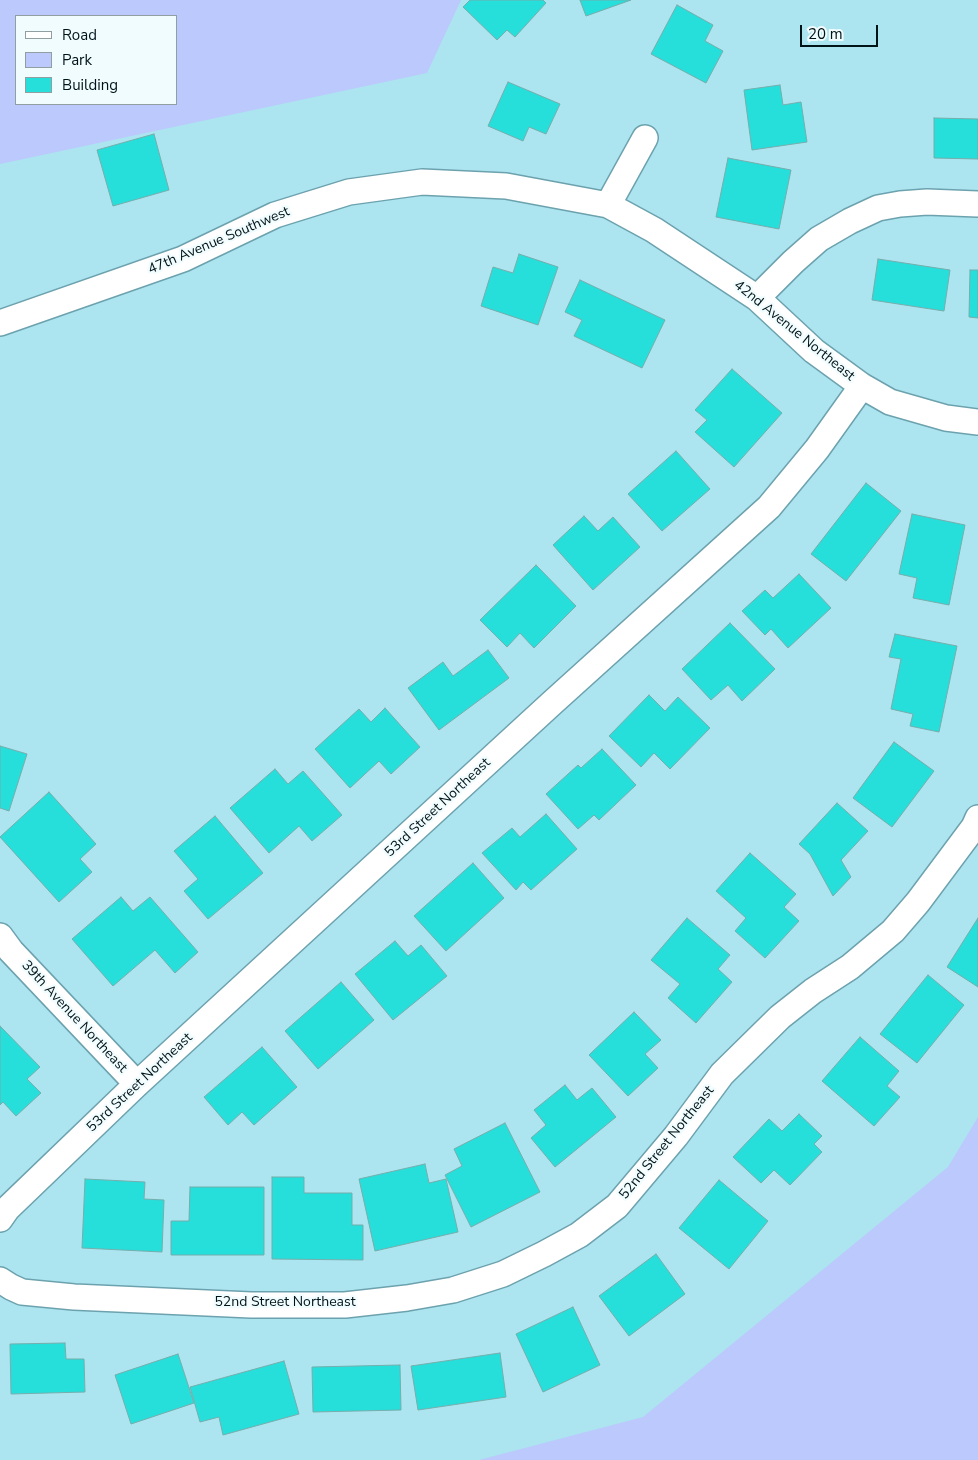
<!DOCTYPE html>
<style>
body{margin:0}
#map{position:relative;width:978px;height:1460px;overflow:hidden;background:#ace4f0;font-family:"Nunito Sans",sans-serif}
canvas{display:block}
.legend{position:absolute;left:15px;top:15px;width:162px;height:90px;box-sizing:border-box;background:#f1fcff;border:1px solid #919fa3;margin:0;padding:6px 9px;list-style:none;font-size:15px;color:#001418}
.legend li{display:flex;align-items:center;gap:10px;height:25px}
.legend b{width:25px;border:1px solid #919fa3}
.scale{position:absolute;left:800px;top:25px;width:78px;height:22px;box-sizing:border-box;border:2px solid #001418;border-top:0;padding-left:6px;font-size:15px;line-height:18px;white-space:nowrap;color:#001418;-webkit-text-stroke:4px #f1fcff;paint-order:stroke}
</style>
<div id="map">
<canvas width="978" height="1460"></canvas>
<ul class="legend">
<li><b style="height:6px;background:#fff"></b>Road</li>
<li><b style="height:14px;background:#bbc9fc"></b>Park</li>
<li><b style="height:14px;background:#26deda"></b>Building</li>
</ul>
<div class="scale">20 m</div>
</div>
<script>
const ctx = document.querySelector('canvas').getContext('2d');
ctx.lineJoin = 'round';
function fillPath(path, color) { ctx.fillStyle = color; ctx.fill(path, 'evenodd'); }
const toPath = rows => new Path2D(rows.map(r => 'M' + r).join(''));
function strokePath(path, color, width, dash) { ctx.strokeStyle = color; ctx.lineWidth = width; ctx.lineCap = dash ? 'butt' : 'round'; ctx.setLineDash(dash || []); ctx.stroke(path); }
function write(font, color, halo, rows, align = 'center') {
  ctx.font = font + ' "Nunito Sans",sans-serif'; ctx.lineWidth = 4.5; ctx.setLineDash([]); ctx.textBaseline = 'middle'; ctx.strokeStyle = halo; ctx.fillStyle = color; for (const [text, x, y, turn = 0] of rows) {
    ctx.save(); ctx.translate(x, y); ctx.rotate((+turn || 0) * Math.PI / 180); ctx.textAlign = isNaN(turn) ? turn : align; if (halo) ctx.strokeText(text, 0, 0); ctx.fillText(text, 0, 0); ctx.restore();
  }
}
fillPath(toPath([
 [0,0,461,0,427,73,0,164],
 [176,16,176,104,16,104,16,16],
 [978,1117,978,1460,479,1460,643,1417,948,1167]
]), '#bbc9fc');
const building = toPath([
 [470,0,543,0,546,3,515,37,507,30,497,40,463,7,470,0],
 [580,0,631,0,586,16,580,0],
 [677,5,713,25,705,41,723,51,706,83,651,54,677,5],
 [508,82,560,104,546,134,529,127,523,141,488,126,508,82],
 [780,85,783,105,801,102,807,142,752,150,744,90,780,85],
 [934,118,978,119,978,159,934,158,934,118],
 [154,134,169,190,113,206,97,150,154,134],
 [728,158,791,170,779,229,716,217,728,158],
 [519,254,558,267,538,325,481,306,493,267,513,273,519,254],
 [878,259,950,270,944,311,872,300,878,259],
 [970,270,978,270,978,318,969,317,970,270],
 [580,280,665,320,642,368,574,336,582,320,565,312,580,280],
 [732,369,782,413,734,467,695,432,707,420,695,410,732,369],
 [676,451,710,489,662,531,628,494,676,451],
 [866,483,901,511,846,581,811,554,866,483],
 [912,514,965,525,949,605,913,598,917,578,899,574,912,514],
 [584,516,598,531,613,517,640,547,593,590,553,545,584,516],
 [536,565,576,606,534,648,520,633,507,647,480,620,536,565],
 [799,574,831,608,788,648,771,629,765,635,742,611,765,590,773,598,799,574],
 [730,623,775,669,742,701,728,685,711,700,682,669,730,623],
 [895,634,957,646,939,732,910,726,913,714,891,709,901,659,889,657,895,634],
 [488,650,509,678,439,730,408,688,443,662,453,676,488,650],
 [649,695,665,711,678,697,710,728,670,769,654,753,641,767,609,736,649,695],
 [385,708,420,747,391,774,379,761,350,788,315,749,359,709,371,722,385,708],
 [894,742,934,771,892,827,853,798,894,742],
 [0,746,27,754,9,811,0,808,0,746],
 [602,749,636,785,599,820,594,815,578,829,546,794,578,765,581,768,602,749],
 [275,769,288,784,303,771,342,815,312,841,299,826,269,853,230,808,275,769],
 [49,792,96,844,80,859,92,872,59,902,0,837,49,792],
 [837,803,868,831,841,860,851,877,833,896,810,854,799,844,837,803],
 [546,814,577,849,531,890,523,882,516,890,482,853,512,828,520,837,546,814],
 [215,816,263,873,208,919,184,891,198,879,174,851,215,816],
 [750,853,796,894,784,907,799,921,765,958,735,931,746,918,716,891,750,853],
 [473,863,504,898,446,951,414,916,473,863],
 [121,897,133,911,150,897,198,952,175,973,155,950,113,986,72,939,121,897],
 [687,918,730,955,718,969,732,982,696,1023,668,998,680,984,651,960,687,918],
 [978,918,978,987,947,967,978,918],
 [395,941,408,956,421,945,447,976,393,1020,355,974,395,941],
 [928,975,964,1005,917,1063,880,1034,928,975],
 [341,982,374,1020,318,1069,285,1031,341,982],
 [634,1012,661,1040,645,1054,658,1068,628,1096,589,1055,634,1012],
 [0,1026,40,1067,27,1079,41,1093,16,1116,3,1102,0,1105,0,1026],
 [860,1037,899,1071,887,1086,900,1097,874,1126,822,1081,860,1037],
 [262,1047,297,1087,254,1125,242,1112,228,1125,204,1097,262,1047],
 [565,1085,577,1100,592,1088,616,1117,555,1167,531,1138,546,1125,534,1110,565,1085],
 [799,1114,822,1136,814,1144,822,1152,790,1185,774,1170,761,1183,733,1157,769,1119,782,1131,799,1114],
 [505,1123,540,1192,471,1227,445,1175,462,1166,454,1149,505,1123],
 [425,1164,429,1183,446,1179,458,1232,375,1251,359,1179,425,1164],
 [272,1177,304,1177,304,1193,352,1193,352,1225,363,1225,363,1260,272,1259,272,1177],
 [85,1179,145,1182,144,1199,164,1200,162,1252,82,1248,85,1179],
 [719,1180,768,1221,729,1269,679,1228,719,1180],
 [190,1187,264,1187,264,1255,171,1255,171,1221,189,1221,190,1187],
 [656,1254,685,1294,629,1336,599,1296,656,1254],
 [573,1307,600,1365,543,1392,516,1334,573,1307],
 [65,1343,66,1359,84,1359,85,1392,11,1394,10,1344,65,1343],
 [500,1353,506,1397,418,1410,411,1366,500,1353],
 [178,1354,194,1403,131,1424,115,1375,178,1354],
 [284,1361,299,1414,223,1435,219,1417,200,1422,190,1387,284,1361],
 [400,1365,401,1410,313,1412,312,1367,400,1365]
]);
fillPath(building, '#26deda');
strokePath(building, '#75aeac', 1);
const minor = toPath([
 [608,205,645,138],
 [757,298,793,262,819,239,850,221,878,208,900,204,927,202,978,204],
 [0,323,183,259,275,215,349,192,422,182,506,186,608,205,654,230,757,298,814,351,862,386,890,402,946,418,978,422],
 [0,936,11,951,137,1084],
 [0,1219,7,1209,137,1084,552,703,769,507,817,449,862,386],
 [0,1280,11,1287,22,1292,74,1297,251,1305,345,1305,407,1298,453,1290,503,1274,544,1254,579,1235,617,1206,676,1136,722,1074,780,1017,813,991,850,967,893,931,918,902,974,827,978,818]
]);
strokePath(minor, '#6ca2ae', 28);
strokePath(minor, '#fff', 25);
write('14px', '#001418', '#f1fcff', [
 ["47th Avenue Southwest",219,241,-23],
 ["42nd Avenue Northeast",794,331,39],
 ["53rd Street Northeast",438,808,-43],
 ["39th Avenue Northeast",74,1017,47],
 ["53rd Street Northeast",140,1083,-43],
 ["52nd Street Northeast",667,1143,-51],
 ["52nd Street Northeast",285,1303]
]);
</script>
